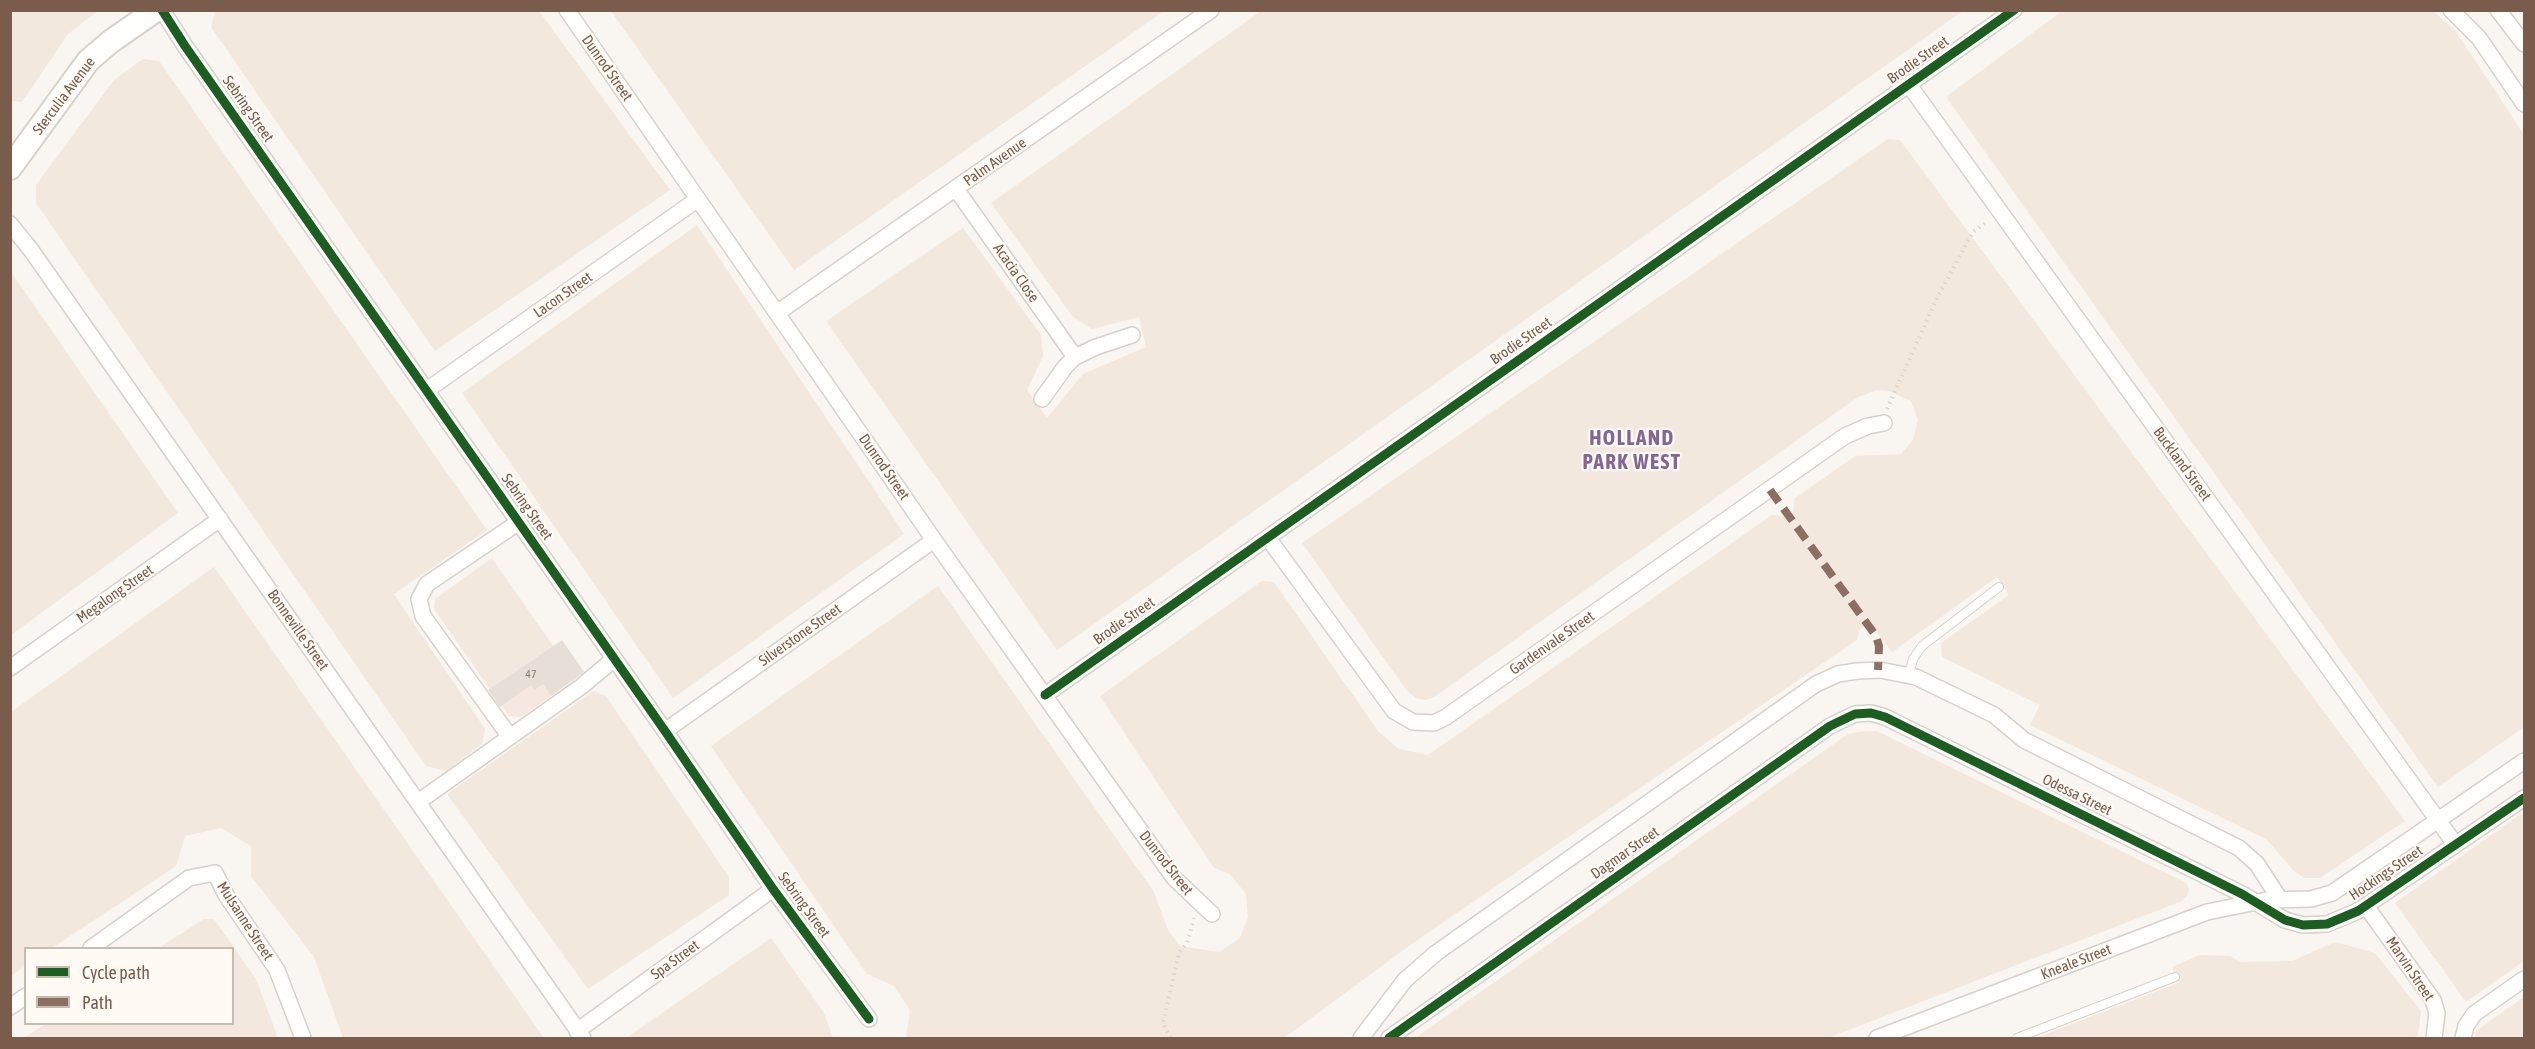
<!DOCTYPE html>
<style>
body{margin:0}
#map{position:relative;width:2535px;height:1049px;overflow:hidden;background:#f9f5f0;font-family:"Asap Condensed",sans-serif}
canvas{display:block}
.frame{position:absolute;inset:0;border:12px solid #7a5c4d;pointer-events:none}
.legend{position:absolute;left:24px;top:947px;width:210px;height:78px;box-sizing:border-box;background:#fffaf3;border:2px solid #cabbb1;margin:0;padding:8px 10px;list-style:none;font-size:18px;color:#7a5c4d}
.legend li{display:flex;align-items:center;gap:12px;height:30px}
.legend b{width:30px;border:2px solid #cabbb1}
</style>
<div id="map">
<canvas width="2535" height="1049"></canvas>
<div class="frame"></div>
<ul class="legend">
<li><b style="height:8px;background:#1b5e20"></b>Cycle path</li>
<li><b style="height:8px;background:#8d6e63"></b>Path</li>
</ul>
</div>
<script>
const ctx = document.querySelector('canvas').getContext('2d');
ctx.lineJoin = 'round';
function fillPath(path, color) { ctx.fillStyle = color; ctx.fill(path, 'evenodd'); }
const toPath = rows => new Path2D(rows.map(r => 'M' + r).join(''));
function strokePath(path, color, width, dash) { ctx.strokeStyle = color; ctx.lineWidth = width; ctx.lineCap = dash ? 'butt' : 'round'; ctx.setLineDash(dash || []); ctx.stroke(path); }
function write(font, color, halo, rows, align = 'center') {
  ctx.font = font + ' "Asap Condensed",sans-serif'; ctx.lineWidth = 4.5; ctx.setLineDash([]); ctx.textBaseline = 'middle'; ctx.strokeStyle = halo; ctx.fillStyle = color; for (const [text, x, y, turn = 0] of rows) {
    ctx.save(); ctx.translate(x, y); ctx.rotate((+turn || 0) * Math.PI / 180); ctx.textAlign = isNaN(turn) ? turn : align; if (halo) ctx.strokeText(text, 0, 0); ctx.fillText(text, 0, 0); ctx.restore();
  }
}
fillPath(toPath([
 [10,11,98,11,68,34,22,102,11,101],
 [215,11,539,11,670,190,435,351,211,27],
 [611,11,1164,11,794,270],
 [1261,11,1261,10,1963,11,1057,650,826,321,963,228,1041,335,1043,356,1027,390,1047,418,1083,374,1146,347,1139,317,1092,329,1072,316,991,203],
 [2433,11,2455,30,2524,135,2524,727,2438,787,1946,97,2062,11],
 [143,59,159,61,487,530,394,594,485,729,482,744,446,771,426,766,36,203,36,185,114,80],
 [1888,139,1900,140,2405,821,2320,878,2304,878,2294,871,2266,839,2030,725,2040,705,1942,657,1941,643,2009,595,1997,577,1892,652,1869,622,1859,630,1857,640,1420,938,1284,1038,906,1038,910,1010,894,986,867,974,711,746,938,586,1154,892,1168,930,1180,946,1219,952,1240,938,1248,917,1246,894,1230,874,1214,868,1100,696,1262,581,1274,582,1378,731,1399,749,1428,755,1772,515,1785,517,1793,512,1794,499,1855,456,1901,454,1913,440,1918,420,1911,401,1889,391,1877,390,1858,397,1434,697,1425,700,1416,698,1407,691,1302,543],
 [697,225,904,534,673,698,462,393],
 [11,272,178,513,11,635,10,635],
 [492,558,553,646,490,689,434,609,435,599],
 [214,567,544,1038,343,1038,314,957,251,876,251,846,221,828,185,836,176,866,52,948,26,948,25,966,11,976,11,712],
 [594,691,606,696,729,877,729,895,588,989,447,794],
 [1864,731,1877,731,2186,883,2189,889,2187,896,2182,901,1828,1038,1415,1038,1848,734],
 [2524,812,2524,961,2466,1002,2395,903],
 [204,919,214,919,256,979,278,1038,23,1038,46,1024,232,1024,232,948,159,948],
 [771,938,824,1013,833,1038,626,1038],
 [2335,942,2375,953,2421,1011,2418,1035,2414,1038,2036,1038,2178,983,2172,967,2199,955,2230,956,2241,962,2292,961],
 [2524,997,2524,1038,2475,1038,2476,1031]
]), '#f2e8de');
fillPath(toPath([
 [553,646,576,679,521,717,509,716,490,689]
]), '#f6e8e1');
fillPath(toPath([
 [562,640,584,672,551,696,543,684,534,690,531,685,500,707,488,690]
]), '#e6ded7');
const lane = toPath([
 [1909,675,1913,659,1922,646,1999,587],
 [2017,1038,2175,977]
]);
const street = toPath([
 [162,10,185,46,665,731,773,889,869,1019],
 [567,10,934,540,1174,878,1212,914],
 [2451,10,2479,38,2524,104],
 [2498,10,2524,44],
 [1909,85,2455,844],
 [956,189,1075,357],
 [10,224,31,250,583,1038],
 [777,313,1211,10],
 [427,390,698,199],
 [1042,399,1065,367,1075,357,1096,347,1132,335],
 [1268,538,1394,711,1413,722,1434,723,1446,717,1845,436,1868,426,1884,423],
 [10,668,220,519],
 [1045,695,2014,10],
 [665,731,934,540],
 [510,737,423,616,419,599,427,584,519,522],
 [418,802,582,686,614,659],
 [2366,906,2433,1000,2437,1013,2434,1038],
 [91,948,189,878,215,873,226,895,277,970,303,1038],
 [10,1007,26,996],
 [577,1031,773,889],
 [1361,1038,1405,980,1436,953,1816,684,1838,674,1857,671,1880,670,1916,677,1994,715,2024,740,2239,848,2257,864,2279,898],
 [1389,1038,1830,726,1855,714,1871,713,1885,717,2242,894,2285,920,2303,925,2327,924,2358,911,2524,798],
 [1877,1038,2207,912,2267,900,2311,899,2332,893,2524,761],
 [2463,1038,2466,1026,2474,1014,2524,979]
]);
const secondary = toPath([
 [10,168,88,61,110,42,156,10]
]);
strokePath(lane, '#d7d1cb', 10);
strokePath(street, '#d7d1cb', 18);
strokePath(secondary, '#d9d2cb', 26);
strokePath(toPath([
 [1887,409,1937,298,1973,232,1987,222],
 [1170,1038,1163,1023,1179,953,1187,943,1194,918]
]), '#dcd5d0', 4, [1.5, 4.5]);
strokePath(lane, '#fefefd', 8);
strokePath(street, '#fefefd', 15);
strokePath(secondary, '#fefefd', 22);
strokePath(toPath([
 [1770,490,1876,636,1879,646,1878,670]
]), '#8d6e63', 8, [15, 8]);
strokePath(toPath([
 [162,10,185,46,665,731,773,889,869,1019],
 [1045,695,2014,10],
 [1389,1038,1830,726,1855,714,1871,713,1885,717,2242,894,2285,920,2303,925,2327,924,2358,911,2524,798]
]), '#1b5e20', 9);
write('12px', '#977e72', null, [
 ["47",531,674]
]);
write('15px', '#7a5c4d', '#fffaf3', [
 ["Brodie Street",1918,60,-35],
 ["Dunrod Street",607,68,55],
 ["Sterculia Avenue",64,96,-53],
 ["Sebring Street",248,109,55],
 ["Palm Avenue",995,162,-35],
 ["Acacia Close",1016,273,55],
 ["Lacon Street",563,295,-35],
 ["Brodie Street",1521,341,-35],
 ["Buckland Street",2182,464,54],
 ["Dunrod Street",884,467,55],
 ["Sebring Street",527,507,55],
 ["Megalong Street",115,594,-35],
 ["Brodie Street",1124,621,-35],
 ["Bonneville Street",298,630,55],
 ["Silverstone Street",800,635,-35],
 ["Gardenvale Street",1552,643,-35],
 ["Odessa Street",2077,795,26],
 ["Dagmar Street",1625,853,-35],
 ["Dunrod Street",1166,863,52],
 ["Hockings Street",2386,873,-34],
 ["Sebring Street",804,905,54],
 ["Mulsanne Street",245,921,57],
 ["Spa Street",675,960,-36],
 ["Kneale Street",2076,962,-21],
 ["Marvin Street",2410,969,56]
]);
ctx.letterSpacing = '1.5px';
write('bold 21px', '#846695', '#fffaf3', [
 ["HOLLAND",1632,438],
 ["PARK WEST",1632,462]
]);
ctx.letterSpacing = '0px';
</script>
